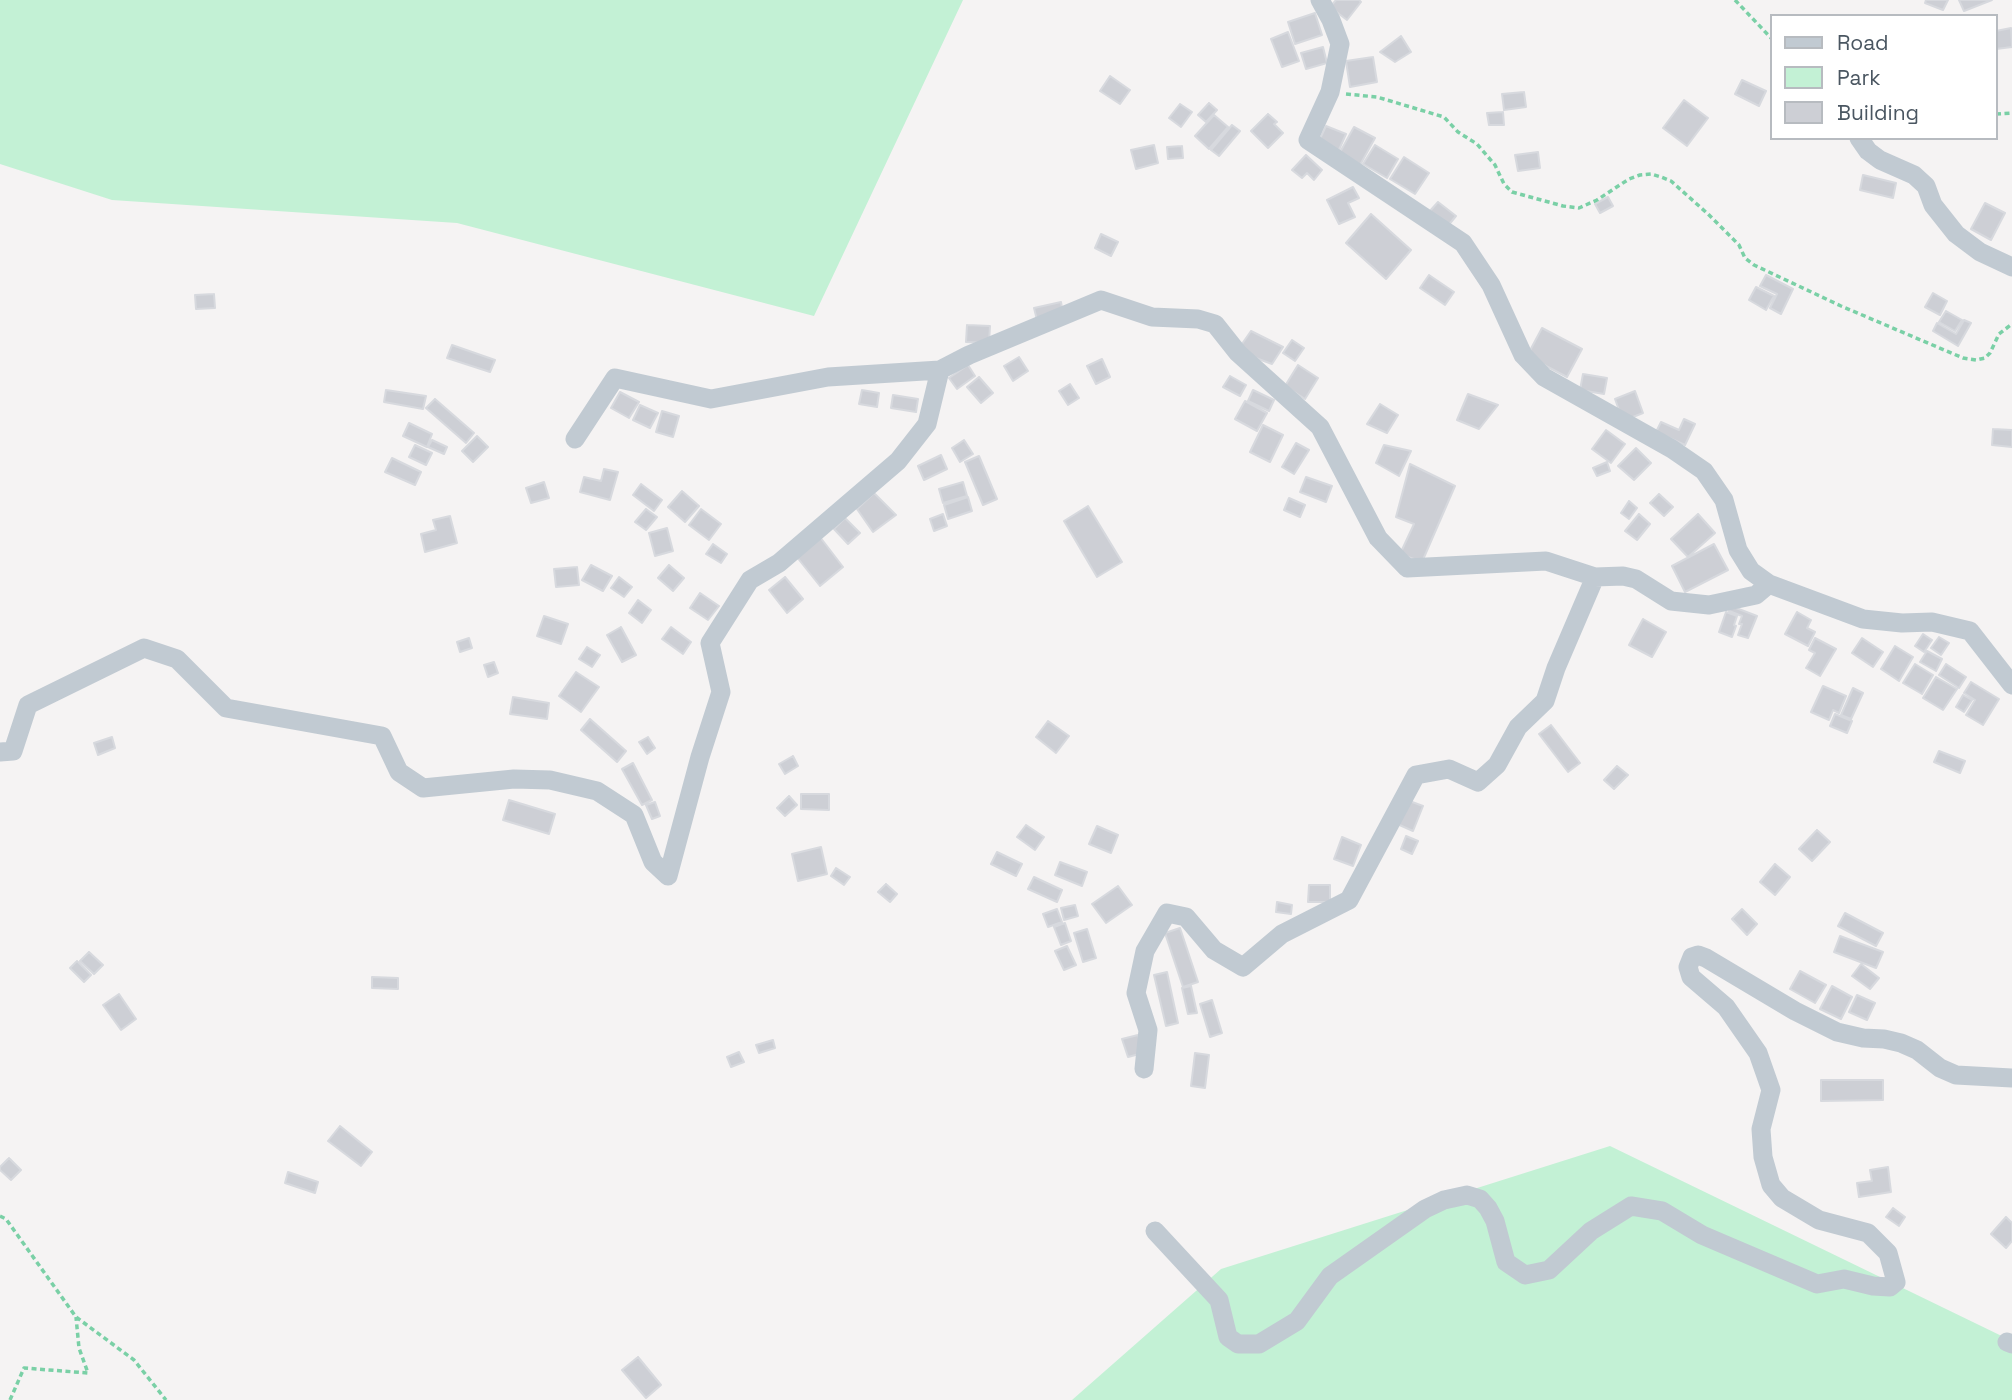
<!DOCTYPE html>
<style>
body{margin:0}
#map{position:relative;width:2012px;height:1400px;overflow:hidden;background:#f5f3f3;font-family:"Space Grotesk",sans-serif}
canvas{display:block}
.legend{position:absolute;left:1770px;top:14px;width:228px;height:126px;box-sizing:border-box;background:#fff;border:2px solid #b7bbc0;margin:0;padding:9px 12px;list-style:none;font-size:21px;color:#4a5661}
.legend li{display:flex;align-items:center;gap:14px;height:35px}
.legend b{width:35px;border:2px solid #b7bbc0}
</style>
<div id="map">
<canvas width="2012" height="1400"></canvas>
<ul class="legend">
<li><b style="height:9px;background:#c1cad2"></b>Road</li>
<li><b style="height:19px;background:#c3f1d5"></b>Park</li>
<li><b style="height:19px;background:#cdcfd5"></b>Building</li>
</ul>
</div>
<script>
const ctx = document.querySelector('canvas').getContext('2d');
ctx.lineJoin = 'round';
function fillPath(path, color) { ctx.fillStyle = color; ctx.fill(path, 'evenodd'); }
const toPath = rows => new Path2D(rows.map(r => 'M' + r).join(''));
function strokePath(path, color, width, dash) { ctx.strokeStyle = color; ctx.lineWidth = width; ctx.lineCap = dash ? 'butt' : 'round'; ctx.setLineDash(dash || []); ctx.stroke(path); }
fillPath(toPath([
 [0,0,963,0,814,316,457,223,112,200,0,164],
 [1610,1146,2012,1341,2012,1400,1072,1400,1221,1269]
]), '#c3f1d5');
const building = toPath([
 [1336,0,1359,0,1361,2,1347,20,1330,7,1336,0],
 [1926,0,1948,0,1943,10,1925,3,1926,0],
 [1959,0,1992,0,1964,11,1959,0],
 [1315,13,1322,35,1295,44,1288,22,1315,13],
 [2011,28,2012,47,1996,49,1996,31,2011,28],
 [1288,32,1299,61,1282,67,1271,39,1288,32],
 [1401,36,1411,52,1395,62,1380,52,1401,36],
 [1323,47,1327,63,1306,69,1301,53,1323,47],
 [1373,57,1377,82,1350,87,1346,61,1373,57],
 [1110,76,1130,90,1120,104,1100,91,1110,76],
 [1742,80,1766,91,1759,106,1735,94,1742,80],
 [1524,92,1526,107,1504,110,1502,94,1524,92],
 [1684,100,1708,118,1687,146,1663,128,1684,100],
 [1209,103,1217,110,1206,122,1198,115,1209,103],
 [1180,104,1192,112,1181,127,1169,118,1180,104],
 [1503,112,1504,125,1489,125,1487,113,1503,112],
 [1268,114,1277,122,1274,124,1283,133,1268,148,1251,131,1268,114],
 [1214,115,1228,127,1209,149,1195,136,1214,115],
 [1232,125,1240,131,1219,156,1211,150,1232,125],
 [1326,126,1346,134,1338,152,1318,143,1326,126],
 [1354,127,1375,138,1360,165,1339,154,1354,127],
 [1154,145,1158,163,1136,169,1131,150,1154,145],
 [1375,145,1398,159,1387,178,1363,164,1375,145],
 [1182,146,1183,158,1168,159,1167,147,1182,146],
 [1538,152,1540,168,1518,171,1515,155,1538,152],
 [1306,155,1322,170,1314,180,1307,173,1302,178,1292,170,1306,155],
 [1404,157,1429,173,1415,194,1390,179,1404,157],
 [1863,175,1896,183,1893,198,1860,190,1863,175],
 [1353,187,1359,198,1348,203,1355,217,1339,224,1327,200,1353,187],
 [1608,197,1613,206,1600,213,1595,204,1608,197],
 [1438,202,1456,216,1447,227,1429,212,1438,202],
 [1985,203,2005,213,1991,240,1971,229,1985,203],
 [1371,214,1411,250,1386,279,1346,243,1371,214],
 [1101,234,1118,242,1111,256,1095,248,1101,234],
 [1429,275,1454,292,1445,305,1420,288,1429,275],
 [1766,275,1793,289,1781,314,1770,308,1777,294,1760,286,1766,275],
 [1756,287,1774,296,1766,310,1749,300,1756,287],
 [1933,293,1947,301,1940,315,1925,307,1933,293],
 [214,294,215,308,196,309,195,295,214,294],
 [1061,302,1063,314,1037,320,1034,308,1061,302],
 [1946,311,1962,320,1955,331,1939,322,1946,311],
 [1964,320,1971,323,1958,346,1933,331,1937,323,1956,334,1964,320],
 [967,325,990,326,989,343,966,342,967,325],
 [1542,328,1582,349,1567,377,1527,356,1542,328],
 [1251,331,1283,347,1272,364,1237,351,1251,331],
 [1292,340,1304,348,1295,361,1283,353,1292,340],
 [452,345,495,360,490,372,447,358,452,345],
 [1019,357,1028,371,1013,381,1004,366,1019,357],
 [1102,359,1110,377,1096,384,1087,366,1102,359],
 [968,365,975,376,957,389,949,378,968,365],
 [1298,365,1318,378,1305,399,1285,386,1298,365],
 [1583,374,1607,378,1604,394,1580,390,1583,374],
 [1230,376,1246,385,1240,396,1223,387,1230,376],
 [979,377,993,393,981,403,967,387,979,377],
 [1070,384,1079,398,1068,405,1059,391,1070,384],
 [386,390,426,396,423,409,384,402,386,390],
 [862,390,879,393,877,407,859,404,862,390],
 [1253,390,1274,400,1269,411,1248,401,1253,390],
 [1635,391,1643,413,1623,421,1615,399,1635,391],
 [620,392,639,402,629,418,611,408,620,392],
 [1468,394,1498,405,1479,429,1457,420,1468,394],
 [893,395,918,399,916,412,891,408,893,395],
 [435,399,474,433,466,443,426,408,435,399],
 [1245,401,1267,413,1257,431,1235,419,1245,401],
 [1380,404,1398,415,1387,433,1367,424,1380,404],
 [640,405,658,413,650,428,633,420,640,405],
 [662,411,679,416,673,437,656,432,662,411],
 [1684,419,1695,424,1685,445,1656,432,1661,422,1679,430,1684,419],
 [409,423,432,434,427,447,403,436,409,423],
 [1263,425,1283,435,1270,462,1250,452,1263,425],
 [1993,429,2012,430,2012,447,1992,445,1993,429],
 [1606,430,1625,444,1611,463,1592,449,1606,430],
 [477,436,488,447,473,462,462,451,477,436],
 [432,440,447,447,444,454,428,447,432,440],
 [964,440,973,454,960,462,952,448,964,440],
 [1296,443,1309,450,1294,474,1282,467,1296,443],
 [415,445,432,453,426,465,409,457,415,445],
 [1384,445,1411,451,1399,476,1376,463,1384,445],
 [1636,448,1651,463,1634,480,1618,466,1636,448],
 [941,455,947,469,924,480,918,466,941,455],
 [979,456,997,499,983,505,965,462,979,456],
 [392,458,421,472,415,485,385,472,392,458],
 [1607,462,1610,471,1597,476,1593,468,1607,462],
 [1410,464,1455,486,1422,562,1400,554,1414,524,1396,517,1410,464],
 [604,469,618,472,610,500,580,492,584,477,601,481,604,469],
 [1306,477,1332,486,1326,502,1300,492,1306,477],
 [544,482,549,498,531,503,526,488,544,482],
 [963,482,967,496,943,503,939,489,963,482],
 [641,484,662,500,654,511,633,495,641,484],
 [682,491,699,506,685,522,668,507,682,491],
 [874,493,896,515,873,532,857,509,874,493],
 [1659,494,1673,507,1664,516,1650,503,1659,494],
 [968,497,972,511,948,519,944,505,968,497],
 [1289,498,1305,505,1300,517,1284,510,1289,498],
 [1629,501,1637,508,1629,519,1621,513,1629,501],
 [1088,506,1122,562,1097,577,1064,521,1088,506],
 [646,509,657,517,646,530,635,522,646,509],
 [701,509,721,524,709,540,689,525,701,509],
 [943,514,947,526,934,531,930,519,943,514],
 [1639,514,1650,524,1637,540,1625,531,1639,514],
 [1698,514,1715,533,1688,557,1671,539,1698,514],
 [450,516,457,543,425,552,421,534,436,530,433,520,450,516],
 [845,518,860,533,848,544,834,529,845,518],
 [667,528,673,551,655,556,649,533,667,528],
 [820,537,843,567,820,586,796,556,820,537],
 [713,544,727,554,721,563,706,554,713,544],
 [1714,544,1728,570,1685,592,1672,566,1714,544],
 [591,565,612,576,603,591,582,580,591,565],
 [669,565,684,578,673,591,658,578,669,565],
 [577,567,579,585,556,587,554,569,577,567],
 [619,577,632,587,624,597,611,588,619,577],
 [785,577,803,599,787,613,769,590,785,577],
 [700,593,719,606,708,620,690,608,700,593],
 [638,600,651,610,642,623,629,613,638,600],
 [1731,606,1757,616,1748,638,1738,635,1742,624,1739,624,1742,616,1729,611,1731,606],
 [1726,612,1737,616,1734,625,1736,626,1732,637,1719,632,1726,612],
 [1797,612,1811,620,1807,628,1815,632,1808,646,1785,634,1797,612],
 [544,616,568,624,561,644,537,636,544,616],
 [1643,619,1666,632,1652,657,1629,645,1643,619],
 [621,627,636,655,622,662,607,635,621,627],
 [671,627,691,642,683,654,662,639,671,627],
 [1923,634,1932,640,1924,652,1915,646,1923,634],
 [1939,637,1949,643,1941,655,1931,648,1939,637],
 [469,638,472,648,460,652,457,642,469,638],
 [1815,638,1836,649,1820,676,1806,668,1815,653,1809,650,1815,638],
 [1862,638,1883,652,1873,667,1852,653,1862,638],
 [1895,646,1913,657,1899,681,1881,669,1895,646],
 [587,647,600,655,592,667,579,659,587,647],
 [1927,651,1942,659,1936,671,1920,662,1927,651],
 [494,662,498,673,488,677,484,665,494,662],
 [1915,664,1933,675,1922,694,1903,683,1915,664],
 [1946,664,1966,677,1959,688,1939,675,1946,664],
 [576,672,599,687,581,712,559,696,576,672],
 [1936,677,1957,689,1943,710,1923,698,1936,677],
 [1971,682,1999,699,1983,725,1966,715,1975,700,1964,693,1971,682],
 [1823,686,1846,696,1839,713,1833,710,1829,720,1811,712,1823,686],
 [1853,688,1863,693,1851,719,1841,715,1853,688],
 [1963,695,1972,700,1964,712,1956,707,1963,695],
 [513,697,549,703,547,719,510,714,513,697],
 [1835,714,1852,721,1847,733,1830,726,1835,714],
 [590,719,626,751,617,762,581,730,590,719],
 [1048,721,1069,736,1056,753,1036,737,1048,721],
 [1551,725,1580,763,1568,772,1539,734,1551,725],
 [112,737,115,748,98,755,94,743,112,737],
 [648,737,655,748,647,754,639,742,648,737],
 [1939,751,1965,761,1960,773,1934,762,1939,751],
 [793,756,798,766,785,774,779,764,793,756],
 [633,763,652,800,642,805,622,769,633,763],
 [1617,766,1628,775,1614,789,1604,780,1617,766],
 [801,794,829,794,829,810,801,809,801,794],
 [789,796,797,805,785,816,777,808,789,796],
 [1404,799,1423,806,1413,831,1395,823,1404,799],
 [509,800,555,814,549,834,503,820,509,800],
 [655,802,660,816,652,819,646,805,655,802],
 [1026,825,1044,837,1035,850,1017,837,1026,825],
 [1097,826,1118,835,1111,853,1089,844,1097,826],
 [1817,830,1830,842,1812,861,1799,849,1817,830],
 [1406,836,1418,841,1412,854,1401,849,1406,836],
 [1342,837,1361,845,1353,866,1334,859,1342,837],
 [821,847,827,874,798,881,792,854,821,847],
 [997,852,1022,864,1016,876,991,864,997,852],
 [1060,862,1087,872,1082,886,1055,875,1060,862],
 [1775,864,1790,877,1775,895,1760,882,1775,864],
 [836,868,850,877,844,885,831,876,836,868],
 [1034,877,1062,890,1057,902,1028,889,1034,877],
 [886,884,897,894,890,902,878,892,886,884],
 [1309,885,1330,885,1330,902,1308,902,1309,885],
 [1118,886,1132,905,1106,923,1092,904,1118,886],
 [1277,902,1292,905,1291,914,1276,912,1277,902],
 [1075,905,1078,916,1064,920,1061,908,1075,905],
 [1057,909,1062,922,1048,927,1043,914,1057,909],
 [1742,909,1757,924,1747,935,1732,919,1742,909],
 [1845,913,1883,933,1876,946,1838,926,1845,913],
 [1065,923,1071,941,1061,945,1054,927,1065,923],
 [1180,928,1198,982,1183,987,1165,933,1180,928],
 [1087,929,1096,958,1083,962,1074,933,1087,929],
 [1840,936,1883,952,1876,968,1834,952,1840,936],
 [1067,946,1076,965,1064,970,1055,951,1067,946],
 [89,952,103,965,94,974,80,961,89,952],
 [77,961,91,975,84,982,70,968,77,961],
 [1861,964,1879,978,1870,989,1852,976,1861,964],
 [1800,971,1826,985,1815,1003,1790,989,1800,971],
 [1167,972,1178,1023,1166,1026,1154,975,1167,972],
 [372,977,398,978,398,989,372,988,372,977],
 [1191,986,1197,1013,1188,1014,1182,988,1191,986],
 [1832,986,1852,997,1841,1019,1820,1009,1832,986],
 [119,994,136,1019,121,1030,103,1005,119,994],
 [1857,995,1875,1003,1867,1020,1849,1012,1857,995],
 [1212,1000,1222,1033,1210,1037,1200,1004,1212,1000],
 [1138,1035,1143,1053,1128,1057,1122,1039,1138,1035],
 [773,1040,775,1048,759,1053,756,1045,773,1040],
 [739,1052,744,1062,731,1067,727,1057,739,1052],
 [1195,1053,1209,1055,1205,1088,1191,1086,1195,1053],
 [1821,1080,1883,1080,1883,1100,1821,1101,1821,1080],
 [340,1126,372,1152,361,1166,328,1141,340,1126],
 [9,1158,21,1170,11,1180,0,1170,0,1167,9,1158],
 [1888,1167,1891,1192,1859,1197,1857,1183,1872,1181,1870,1170,1888,1167],
 [288,1172,318,1182,315,1193,285,1183,288,1172],
 [1893,1208,1905,1217,1899,1226,1886,1217,1893,1208],
 [2006,1217,2012,1223,2012,1241,2006,1248,1991,1234,2006,1217],
 [638,1357,661,1385,646,1398,622,1370,638,1357]
]);
fillPath(building, '#cdcfd5');
strokePath(building, '#d7d9de', 2);
strokePath(toPath([
 [1735,0,1772,39],
 [1346,94,1377,97,1444,117,1458,132,1477,144,1495,165,1504,184,1512,192,1563,206,1579,208,1597,200,1629,179,1640,175,1651,174,1661,177,1671,181,1708,214,1739,245,1745,258,1754,265,1841,306,1963,358,1976,360,1985,358,1990,353,1999,334,2012,324],
 [1996,114,2012,113],
 [0,1216,6,1219,76,1317,134,1360,166,1400],
 [10,1400,24,1368,88,1373,79,1348,76,1317]
]), '#7ad0a6', 3.5, [5, 3.5]);
strokePath(toPath([
 [1320,0,1331,20,1340,44,1330,92,1308,140,1463,243,1491,285,1523,355,1544,377,1672,449,1704,471,1724,500,1738,550,1751,571,1769,584,1863,619,1902,623,1932,622,1970,631,2012,685],
 [1859,138,1868,151,1880,160,1914,175,1926,186,1933,205,1956,234,1980,252,2012,267],
 [575,439,615,378,711,399,828,377,940,370,969,355,1101,300,1152,317,1198,319,1215,324,1238,353,1320,427,1378,538,1407,568,1546,561,1595,577,1623,576,1636,579,1671,601,1709,605,1756,595,1769,584],
 [0,752,13,751,28,705,144,648,177,659,226,708,382,736,399,772,423,788,514,779,550,780,597,791,634,815,653,862,668,876,700,757,721,692,710,643,750,580,779,563,898,461,927,424,940,370],
 [1144,1069,1148,1030,1136,993,1145,951,1167,913,1186,917,1214,950,1243,967,1282,934,1349,900,1416,775,1449,769,1478,782,1497,765,1518,727,1545,701,1556,668,1595,577],
 [1155,1231,1219,1300,1228,1337,1238,1344,1259,1344,1297,1321,1330,1276,1425,1209,1444,1200,1467,1195,1480,1199,1488,1208,1495,1221,1506,1262,1525,1275,1549,1270,1591,1231,1631,1206,1662,1211,1702,1235,1817,1284,1844,1279,1873,1286,1890,1287,1896,1282,1888,1253,1868,1233,1819,1220,1782,1198,1771,1185,1763,1157,1761,1129,1771,1090,1758,1053,1726,1007,1691,977,1688,967,1692,957,1698,955,1706,958,1795,1011,1837,1032,1863,1038,1884,1039,1901,1043,1917,1050,1940,1068,1956,1075,2012,1078],
 [2007,1342,2012,1344]
]), '#c1cad2', 19);
</script>
